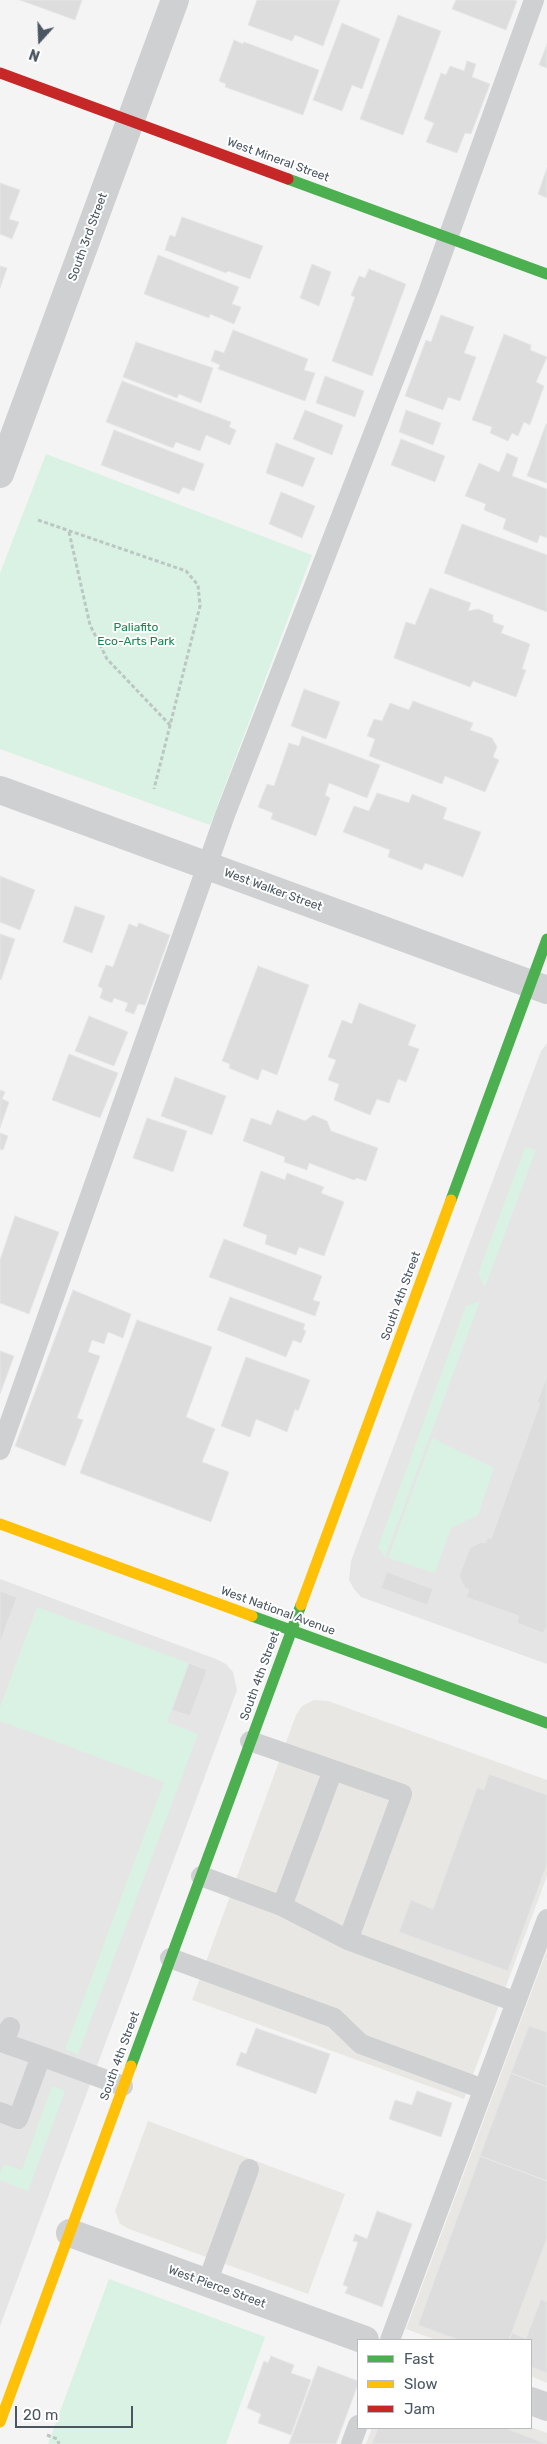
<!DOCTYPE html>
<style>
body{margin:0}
#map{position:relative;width:547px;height:2444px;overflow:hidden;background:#f4f4f4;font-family:Rubik,sans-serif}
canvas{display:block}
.legend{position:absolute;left:357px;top:2339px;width:175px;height:90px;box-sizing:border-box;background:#fff;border:1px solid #b7bbc0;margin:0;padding:6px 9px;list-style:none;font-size:15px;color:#4a5661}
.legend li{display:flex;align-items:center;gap:10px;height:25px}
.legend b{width:25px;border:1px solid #b7bbc0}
.north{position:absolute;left:15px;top:15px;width:50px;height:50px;-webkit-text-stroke:4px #fff;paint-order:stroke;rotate:200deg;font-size:14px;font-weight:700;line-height:20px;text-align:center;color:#4a5661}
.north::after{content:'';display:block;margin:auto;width:18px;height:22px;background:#4a5661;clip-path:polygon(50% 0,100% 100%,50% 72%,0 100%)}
.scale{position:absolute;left:15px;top:2406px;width:118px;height:22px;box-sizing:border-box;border:2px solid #4a5661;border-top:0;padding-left:6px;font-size:15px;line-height:18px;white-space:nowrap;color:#4a5661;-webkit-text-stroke:4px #fff;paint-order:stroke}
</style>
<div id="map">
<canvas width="547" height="2444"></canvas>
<ul class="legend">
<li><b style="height:6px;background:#4caf50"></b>Fast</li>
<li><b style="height:6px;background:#ffc107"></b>Slow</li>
<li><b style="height:6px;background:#c62828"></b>Jam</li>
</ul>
<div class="north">N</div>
<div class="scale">20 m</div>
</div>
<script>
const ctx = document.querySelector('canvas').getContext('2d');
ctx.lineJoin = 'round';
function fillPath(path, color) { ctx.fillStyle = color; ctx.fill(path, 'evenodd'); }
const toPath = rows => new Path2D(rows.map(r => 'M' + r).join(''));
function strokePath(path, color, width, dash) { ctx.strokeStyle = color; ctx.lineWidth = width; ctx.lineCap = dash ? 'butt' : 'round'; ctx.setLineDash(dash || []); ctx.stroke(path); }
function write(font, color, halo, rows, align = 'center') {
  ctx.font = font + ' Rubik,sans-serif'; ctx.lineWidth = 4; ctx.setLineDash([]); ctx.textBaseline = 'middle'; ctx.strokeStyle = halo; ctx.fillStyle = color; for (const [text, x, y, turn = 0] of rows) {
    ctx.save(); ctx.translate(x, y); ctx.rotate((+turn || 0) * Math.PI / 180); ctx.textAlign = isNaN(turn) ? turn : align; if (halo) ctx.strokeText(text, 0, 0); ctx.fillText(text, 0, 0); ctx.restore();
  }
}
fillPath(toPath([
 [314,1700,328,1701,547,1780,547,1876,464,2099,192,2000,296,1715,302,1706],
 [547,1950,547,2383,531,2376,531,2340,436,2340,406,2329],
 [148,2121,345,2194,308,2294,129,2229,120,2224,115,2211],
 [531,2427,547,2433,547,2444,366,2444,372,2428]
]), '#e8e7e3');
fillPath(toPath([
 [547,1043,547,1664,361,1597,354,1589,349,1580,351,1561,541,1051],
 [0,1579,216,1659,226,1664,233,1672,237,1690,0,2326]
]), '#e6e5e6');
fillPath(toPath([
 [46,454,312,555,210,825,0,749,0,573],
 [525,1147,536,1150,485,1287,478,1274],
 [480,1301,385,1558,378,1547,466,1306],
 [432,1438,494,1468,478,1515,451,1528,435,1573,388,1558],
 [37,1607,189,1663,167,1722,198,1734,78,2054,65,2049,164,1782,0,1721,0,1707],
 [52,2086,65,2091,28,2191,0,2180,0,2174,4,2164,22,2170],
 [109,2279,265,2337,226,2444,48,2444]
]), '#d9f2e3');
const building = toPath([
 [20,0,82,0,75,20,20,0],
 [257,0,340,0,323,46,295,35,292,41,248,25,257,0],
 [456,0,513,0,517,1,506,30,452,9,456,0],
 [398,15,441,31,403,135,360,119,398,15],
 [342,23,380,39,362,89,352,85,342,111,313,100,342,23],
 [234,40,243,44,244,42,319,70,303,115,225,87,226,84,219,81,234,40],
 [547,44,547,68,539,65,547,44],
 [467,61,476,64,472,77,490,84,471,134,465,133,457,153,426,142,434,123,424,119,441,73,446,75,450,66,464,71,467,61],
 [547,168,547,198,538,194,547,168],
 [0,183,20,190,9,219,19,222,12,239,0,234,0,183],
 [182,217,263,246,250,279,228,271,226,273,165,250,170,235,175,237,182,217],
 [158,255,239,287,232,304,241,307,234,324,210,314,209,318,144,294,158,255],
 [312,264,331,272,319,306,300,298,312,264],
 [0,266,7,268,0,288,0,266],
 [369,269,406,284,372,376,332,361,355,297,351,295,359,276,365,278,369,269],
 [441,315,474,327,464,353,476,357,460,401,448,397,443,410,405,396,426,340,431,342,441,315],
 [233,330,308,359,304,370,315,373,305,401,218,369,220,365,211,361,215,350,224,353,233,330],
 [504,334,531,345,530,350,547,357,536,382,544,386,530,425,524,422,518,436,512,433,508,441,490,433,492,427,472,420,504,334],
 [136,342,213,368,201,403,179,394,177,398,123,377,136,342],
 [325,376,364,391,355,417,316,403,325,376],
 [122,381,231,422,229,427,236,430,230,445,206,435,200,451,176,442,173,448,106,422,122,381],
 [305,410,343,425,332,455,293,439,305,410],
 [406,410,441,423,433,445,399,432,406,410],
 [546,424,547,424,547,483,527,476,546,424],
 [114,430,204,464,194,491,183,487,179,494,101,465,114,430],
 [401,439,445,456,435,482,391,465,401,439],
 [276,443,315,458,303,487,266,473,276,443],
 [507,453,518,458,512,476,547,489,547,538,540,535,537,543,503,529,506,519,484,510,486,504,465,496,479,463,499,472,507,453],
 [281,492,315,506,302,538,269,524,281,492],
 [462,524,547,555,547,612,444,573,462,524],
 [430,588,471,603,468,611,478,609,493,615,493,622,504,626,501,633,530,644,522,669,526,670,516,697,473,681,470,687,394,658,406,622,415,625,430,588],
 [304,689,340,702,326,739,291,726,304,689],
 [413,701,473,723,470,730,492,738,497,747,493,757,499,760,485,792,445,776,442,784,369,756,375,739,367,736,374,719,382,721,390,703,409,710,413,701],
 [302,736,380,765,367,798,329,783,325,795,330,798,316,836,271,819,273,813,258,807,267,784,274,786,289,743,299,746,302,736],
 [377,793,409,803,412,794,447,808,443,819,481,832,463,877,425,863,422,870,388,857,390,850,343,832,354,806,369,811,377,793],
 [0,876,35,890,20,930,0,922,0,876],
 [75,906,105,916,92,953,63,942,75,906],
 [139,923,170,935,145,1005,138,1004,134,1014,125,1011,128,1003,114,998,112,1003,100,998,103,989,98,986,106,965,113,967,129,924,137,927,139,923],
 [0,934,15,939,1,980,0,979,0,934],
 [258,966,309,985,277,1075,262,1069,258,1080,229,1068,230,1064,222,1061,258,966],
 [359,1003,416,1025,408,1045,419,1049,406,1082,398,1079,389,1103,377,1099,370,1115,334,1100,339,1084,328,1080,336,1060,328,1057,342,1020,352,1024,359,1003],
 [89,1016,128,1032,114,1066,75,1051,89,1016],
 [69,1054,118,1073,100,1118,52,1100,69,1054],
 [175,1077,226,1096,212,1135,161,1116,175,1077],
 [0,1090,5,1092,2,1099,9,1102,0,1128,0,1090],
 [277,1110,305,1121,313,1115,327,1121,331,1131,378,1148,366,1181,357,1178,354,1180,309,1163,307,1170,284,1162,285,1157,243,1141,251,1118,271,1125,277,1110],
 [147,1118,187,1131,173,1172,133,1158,147,1118],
 [0,1133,8,1136,3,1150,0,1149,0,1133],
 [261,1171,285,1180,287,1173,324,1187,321,1193,344,1202,324,1256,299,1247,296,1255,265,1244,267,1235,243,1226,261,1171],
 [15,1216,59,1232,29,1314,0,1303,0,1260,15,1216],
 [224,1239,322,1276,313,1300,320,1302,315,1316,209,1277,224,1239],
 [73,1290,131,1314,123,1338,108,1332,104,1344,92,1340,88,1352,100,1356,77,1418,83,1420,65,1466,15,1446,73,1290],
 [230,1297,305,1324,303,1329,306,1331,301,1343,293,1340,286,1357,217,1330,230,1297],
 [137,1320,212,1347,186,1417,215,1429,202,1462,229,1472,211,1522,80,1473,137,1320],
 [0,1351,14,1356,0,1394,0,1351],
 [246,1357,310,1380,298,1411,295,1409,287,1432,256,1419,250,1437,221,1426,246,1357],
 [547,1376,547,1627,543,1633,517,1623,519,1616,466,1597,469,1590,465,1588,459,1576,470,1548,481,1542,485,1543,488,1537,491,1539,540,1403,537,1402,547,1376],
 [387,1572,433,1589,427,1605,381,1588,387,1572],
 [0,1591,17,1597,0,1643,0,1591],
 [189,1663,207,1670,190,1716,172,1710,189,1663],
 [489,1774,547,1795,547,1864,508,1971,399,1932,411,1900,433,1909,477,1788,484,1790,489,1774],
 [529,2026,547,2032,547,2087,511,2073,529,2026],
 [256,2028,330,2054,316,2094,236,2065,241,2052,246,2054,256,2028],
 [511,2073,547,2087,547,2181,480,2156,511,2073],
 [417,2091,452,2103,441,2137,389,2119,395,2100,412,2105,417,2091],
 [480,2156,547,2181,547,2238,509,2340,459,2340,418,2325,480,2156],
 [377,2211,412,2224,382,2307,345,2293,348,2287,343,2285,358,2242,353,2241,355,2234,367,2239,377,2211],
 [541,2299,547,2302,547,2373,531,2367,531,2340,509,2340,512,2333,526,2339,541,2299],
 [271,2356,294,2365,291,2373,311,2380,291,2435,258,2423,261,2414,247,2408,264,2361,268,2363,271,2356],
 [318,2366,358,2381,358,2384,336,2444,289,2444,318,2366],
 [378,2428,505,2428,547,2444,372,2444,378,2428]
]);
fillPath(building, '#ddddde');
strokePath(building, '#e5e6e7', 1);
strokePath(toPath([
 [38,520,186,571,198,585,200,606,154,789],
 [69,532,90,625,107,659,170,725],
 [47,2435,57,2439,59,2444]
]), '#bcc7c4', 3, [4, 2.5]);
strokePath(toPath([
 [0,1450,225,815,429,290,534,0],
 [201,1876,282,1906,348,1940,402,1794,250,1741],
 [282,1906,333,1770],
 [348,1940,516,2002],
 [170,1958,334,2018,361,2044,483,2089],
 [10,2027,4,2043,41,2056],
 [0,2112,18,2119,41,2056,123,2086],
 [207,2283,249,2169],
 [390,2340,547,1919],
 [351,2444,358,2425]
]), '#ced0d2', 20);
strokePath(toPath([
 [0,474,175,0],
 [0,790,547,990],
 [70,2233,365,2340],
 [531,2401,547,2407]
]), '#ced0d2', 28);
strokePath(toPath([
 [288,179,547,274],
 [451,1200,547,939],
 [252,1616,547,1723],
 [131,2066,301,1605]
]), '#4caf50', 11);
strokePath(toPath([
 [0,1524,252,1616],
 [301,1605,451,1200],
 [0,2422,131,2066]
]), '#ffc107', 11);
strokePath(toPath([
 [0,73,288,179]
]), '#c62828', 11);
write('12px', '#4a5661', '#fff', [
 ["West Mineral Street",278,160,20],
 ["South 3rd Street",88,237,-70],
 ["West Walker Street",273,890,20],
 ["South 4th Street",401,1296,-70],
 ["West National Avenue",278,1611,20],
 ["South 4th Street",260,1676,-70],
 ["South 4th Street",120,2056,-70],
 ["West Pierce Street",217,2287,20]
]);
write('12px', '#17864f', '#fff', [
 ["Paliafito",136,628],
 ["Eco-Arts Park",136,642]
]);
</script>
